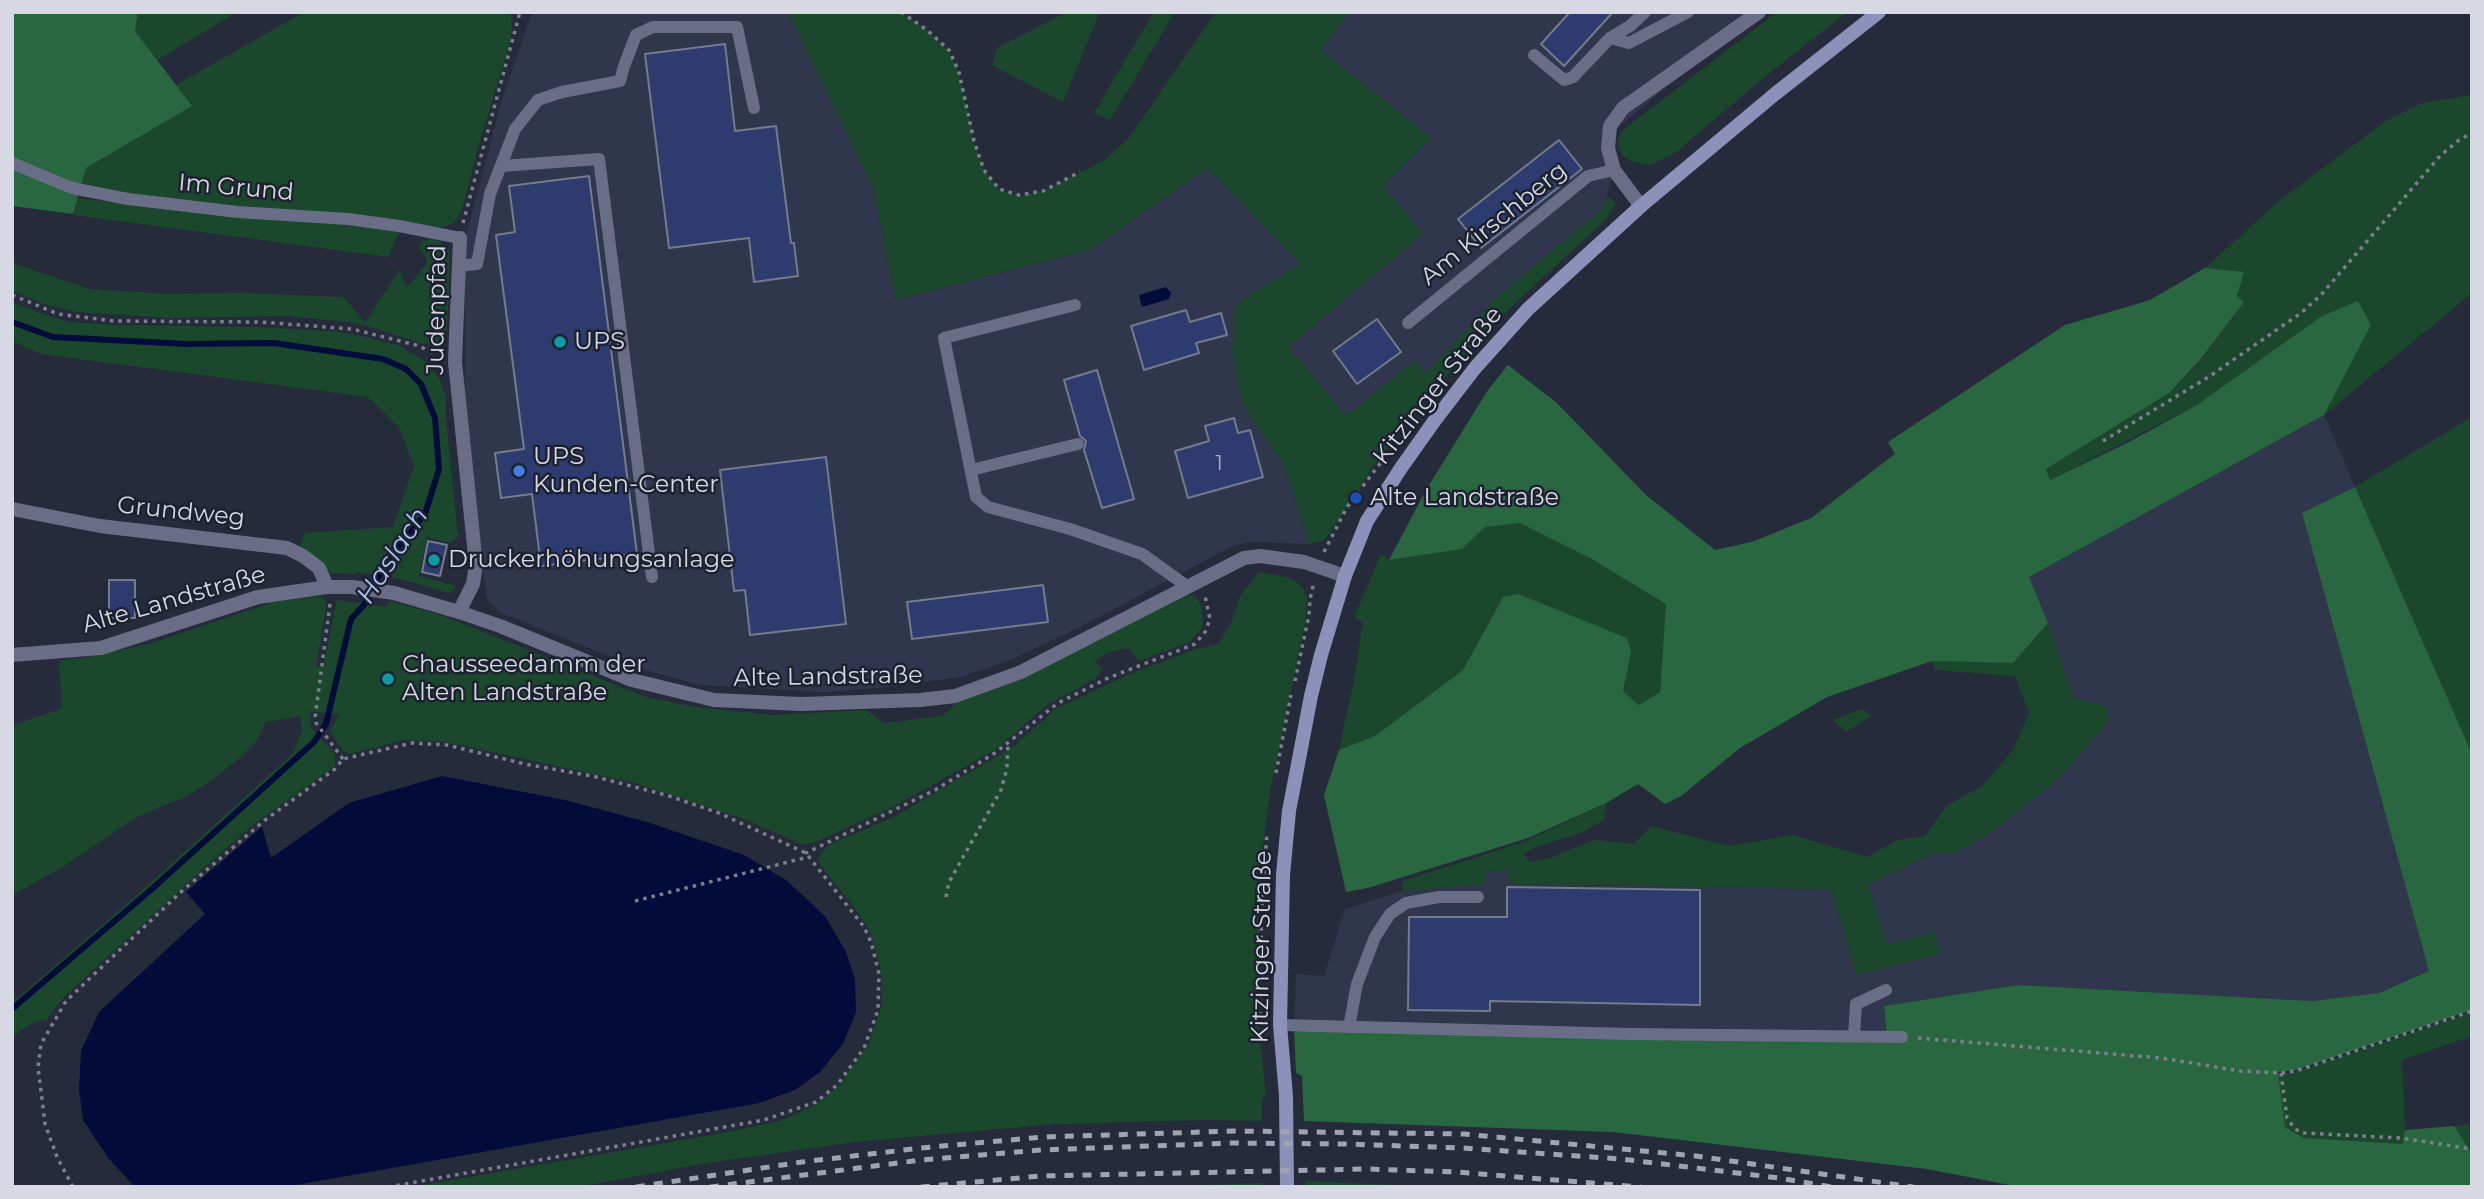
<!DOCTYPE html>
<meta charset="utf-8">
<style>
body{margin:0}
#map{position:relative;width:2484px;height:1199px;overflow:hidden;background:#262b3b;font-family:Montserrat,sans-serif}
canvas{display:block}
.frame{position:absolute;inset:0;border:14px solid #d6d9e3;pointer-events:none}
</style>
<div id="map">
<canvas width="2484" height="1199"></canvas>
<div class="frame"></div>
</div>
<script>
const ctx = document.querySelector('canvas').getContext('2d');
ctx.lineJoin = 'round';
function fillPath(path, color) { ctx.fillStyle = color; ctx.fill(path, 'evenodd'); }
const toPath = rows => new Path2D(rows.map(r => 'M' + r).join(''));
function strokePath(path, color, width, dash) { ctx.strokeStyle = color; ctx.lineWidth = width; ctx.lineCap = dash ? 'butt' : 'round'; ctx.setLineDash(dash || []); ctx.stroke(path); }
function write(font, color, halo, rows, align = 'center') {
  ctx.font = font + ' Montserrat,sans-serif'; ctx.lineWidth = 5; ctx.setLineDash([]); ctx.textBaseline = 'middle'; ctx.strokeStyle = halo; ctx.fillStyle = color; for (const [text, x, y, turn = 0] of rows) {
    ctx.save(); ctx.translate(x, y); ctx.rotate((+turn || 0) * Math.PI / 180); ctx.textAlign = isNaN(turn) ? turn : align; if (halo) ctx.strokeText(text, 0, 0); ctx.fillText(text, 0, 0); ctx.restore();
  }
}
fillPath(toPath([
 [532,12,788,12,873,187,896,300,1092,249,1207,168,1301,264,1235,305,1243,405,1284,465,1310,544,1248,542,1231,547,1076,629,1010,660,961,677,877,688,825,692,699,685,639,668,501,613,487,599,467,444,465,403,465,241,500,106],
 [1349,12,1759,12,1617,128,1607,149,1614,172,1603,208,1426,374,1414,362,1346,416,1288,347,1422,234,1383,186,1430,139,1418,127,1321,50],
 [2324,415,2355,487,2302,514,2429,971,2379,993,2312,1001,2018,985,1884,1006,1886,1034,1294,1022,1296,974,1324,976,1345,909,1402,891,1485,884,1486,872,1508,870,1509,884,1831,889,1857,975,1934,932,1886,945,1868,884,1933,854,1954,854,2107,706,2073,698,2048,623,2029,577]
]), '#30364b');
fillPath(toPath([
 [138,12,237,12,157,60,135,31],
 [304,12,511,12,512,33,507,53,480,140,467,191,461,211,454,223,442,227,432,227,221,206,137,195,82,183,86,168,192,106,176,85],
 [788,12,901,12,927,30,948,50,959,73,974,142,985,171,999,190,1019,196,1043,191,1105,160,1128,139,1216,12,1349,12,1321,50,1418,127,1430,139,1383,186,1423,234,1288,347,1346,416,1414,361,1426,374,1490,303,1603,208,1607,196,1616,203,1606,219,1495,322,1437,386,1374,465,1329,534,1323,541,1310,544,1284,465,1243,405,1232,352,1235,305,1300,263,1207,168,1092,249,896,300,873,187],
 [1067,12,1100,12,1063,102,992,65,997,48],
 [1154,12,1175,12,1110,120,1094,113],
 [1777,12,1847,12,1761,80,1676,152,1651,165,1630,161,1623,156,1619,148,1618,140,1623,130],
 [2472,95,2472,293,2324,415,2371,325,2197,405,2050,480,2046,469,2169,393,2200,361,2244,302,2237,296,2243,272,2205,268,2280,200,2386,121,2422,103],
 [78,198,210,214,349,224,399,232,388,257,73,215],
 [433,239,446,245,449,251,450,266,447,331,443,338,435,343,425,344,357,323,290,316,171,318,77,312,44,304,12,291,12,263,90,289,165,294,240,293,344,297,365,323,399,270,407,288,426,265,427,259,419,248,420,244,424,240],
 [12,302,48,316,70,322,117,325,258,327,331,331,362,336,400,346,427,362,439,378,446,397,446,418,458,537,450,543,427,537,419,576,456,586,453,590,449,593,400,579,357,572,356,574,331,573,300,546,305,533,393,527,414,466,399,427,368,397,41,354,12,341],
 [2472,417,2472,754,2355,487],
 [1520,522,1590,558,1666,604,1660,692,1639,705,1623,691,1631,652,1503,597,1463,670,1375,736,1339,750,1353,685,1363,622,1354,618,1381,554,1389,560,1462,549,1485,527],
 [1259,572,1291,578,1303,588,1307,598,1305,623,1270,792,1260,868,1258,1023,1266,1095,1262,1098,1262,1121,1204,1120,1055,1124,855,1142,707,1163,578,1187,412,1187,729,1132,780,1121,816,1105,839,1086,869,1044,881,1007,882,985,881,971,870,931,850,902,821,866,818,859,821,853,832,843,892,818,1001,754,1014,746,1057,708,1130,674,1195,649,1218,644,1232,621,1240,596],
 [1186,594,1195,596,1201,605,1203,626,1190,642,1139,661,1129,648,1109,652,1095,661,1102,669,1095,679,1047,705,995,750,889,809,813,843,801,844,747,820,635,783,446,742,403,740,351,754,343,751,330,731,339,715,310,711,311,728,335,754,335,766,254,824,206,866,62,999,45,1021,43,1019,29,1025,12,1038,12,1003,148,885,279,766,293,753,302,731,300,716,266,722,257,740,235,762,205,785,185,797,138,816,63,867,12,895,12,725,62,709,59,661,89,657,148,644,273,602,321,596,325,601,326,608,316,667,323,667,337,600,386,607,390,601,438,614,646,697,689,706,772,715,866,710,884,723,943,716,960,699],
 [2048,623,2073,698,2107,706,2109,721,2057,780,1987,835,1953,854,1933,854,1868,884,1886,944,1935,932,1940,954,1857,975,1831,889,1508,884,1508,870,1486,872,1486,884,1402,891,1403,881,1526,841,1606,803,1604,820,1583,832,1536,847,1524,854,1529,862,1550,858,1594,840,1634,844,1651,826,1729,846,1793,835,1867,857,1897,840,1925,836,1946,806,1982,786,2013,750,2029,713,2015,676,1935,670,1932,661,2013,663],
 [1862,709,1871,716,1846,732,1833,720],
 [2472,1012,2472,1036,2402,1060,2405,1130,2402,1144,2304,1138,2285,1127,2277,1074,2296,1072],
 [2472,1124,2472,1153,2454,1126],
 [1306,1181,1445,1187,1306,1187],
 [1263,1183,1263,1187,1145,1187]
]), '#1b482c');
fillPath(toPath([
 [12,12,138,12,135,31,192,106,86,168,73,214,12,206],
 [2205,268,2244,272,2237,296,2244,302,2200,360,2169,393,2046,469,2050,480,2127,443,2197,405,2322,316,2358,301,2371,325,2324,415,2029,577,2048,623,2013,663,1932,661,1827,697,1740,748,1681,796,1665,804,1638,784,1606,803,1528,838,1368,888,1346,892,1324,795,1339,750,1375,736,1463,670,1503,597,1518,594,1627,638,1631,652,1623,691,1639,705,1660,692,1666,604,1590,558,1520,523,1485,527,1462,549,1389,560,1426,490,1488,390,1508,365,1557,403,1646,495,1715,550,1752,542,1811,518,1895,454,1888,442,2065,325,2150,300],
 [2355,487,2472,754,2472,1010,2296,1070,2278,1072,2285,1127,2304,1138,2402,1144,2405,1130,2454,1126,2472,1153,2472,1187,2020,1187,1927,1169,1613,1132,1304,1121,1302,1076,1296,1073,1294,1029,1887,1039,1884,1006,2018,985,2312,1001,2379,993,2429,971,2302,513]
]), '#296741');
fillPath(toPath([
 [1166,287,1171,293,1169,299,1142,307,1139,295],
 [442,776,565,800,647,822,744,855,786,880,825,916,846,952,855,980,856,1012,843,1044,820,1072,795,1090,759,1103,285,1187,135,1187,109,1159,83,1120,79,1089,81,1051,99,1012,205,914,186,892,262,827,271,858,349,803]
]), '#020b39');
strokePath(toPath([
 [12,322,53,337,187,344,274,343,383,359,406,369,421,384,435,418,439,469,425,514,385,564,364,605,351,619,326,724,314,742,153,888,12,1009]
]), '#020b39', 6);
const building = toPath([
 [1570,12,1613,12,1564,66,1541,44,1570,12],
 [725,44,735,131,776,126,791,243,794,243,798,276,754,282,749,238,669,248,645,54,725,44],
 [1559,140,1582,169,1481,248,1458,219,1559,140],
 [589,176,637,554,541,566,532,494,501,498,495,453,524,449,496,235,515,232,509,186,589,176],
 [1186,310,1190,322,1221,313,1227,335,1196,343,1199,353,1144,370,1131,326,1186,310],
 [1377,319,1401,352,1357,384,1333,351,1377,319],
 [1097,370,1134,499,1102,508,1084,450,1086,441,1080,436,1064,380,1097,370],
 [1234,418,1238,433,1250,430,1263,477,1188,498,1175,451,1209,441,1205,426,1234,418],
 [826,457,846,624,750,635,745,590,734,591,720,470,826,457],
 [428,541,447,545,440,576,422,572,428,541],
 [109,580,135,580,135,618,109,618,109,580],
 [1043,585,1048,622,912,639,907,602,1043,585],
 [1507,887,1700,890,1700,1005,1490,1001,1490,1011,1408,1010,1409,917,1507,917,1507,887]
]);
fillPath(building, '#2d3b6e');
strokePath(building, '#747b8d', 2);
strokePath(toPath([
 [901,12,927,30,949,50,959,72,974,141,984,170,999,189,1019,195,1043,191,1080,172],
 [463,223,520,12],
 [12,295,58,314,114,321,260,322,352,329,416,345,437,354],
 [2103,441,2210,376,2301,313,2321,295,2440,156,2459,140,2472,133],
 [1324,552,1347,507,1382,461],
 [330,604,315,718,316,723,343,759],
 [1295,681,1309,615,1310,599,1314,582],
 [1276,773,1291,695],
 [1264,874,1267,833],
 [946,897,949,882,1001,790,1007,768,1008,743],
 [635,901,804,858,806,853,935,790,995,753,1058,703,1108,678,1195,644,1205,632,1210,619,1205,596],
 [1261,1024,1259,994,1263,881],
 [1918,1038,2161,1058,2240,1071,2281,1073,2296,1071,2472,1011],
 [2281,1073,2287,1118,2295,1129,2303,1133,2401,1138,2472,1149],
 [73,1187,57,1157,45,1124,38,1067,41,1044,66,1001,182,891,265,820,335,769,343,759,412,743,447,745,525,764,592,776,666,795,719,813,806,853,864,927,871,942,879,974,878,1010,864,1048,837,1085,816,1102,764,1120,388,1187]
]), '#7c808d', 3.5, [3.5, 5]);
strokePath(toPath([
 [1610,38,1630,26,1645,12],
 [1534,55,1564,80,1573,77,1610,38,1629,43,1688,12],
 [12,163,72,188,128,199,238,212,348,219,399,226,460,238],
 [501,166,599,159,652,577],
 [459,266,477,264,490,194,515,129,538,100,562,92,620,81,624,66,636,35,653,27,737,27,754,108],
 [1075,305,944,338,976,497,988,507,1070,529,1142,554,1188,587],
 [1408,323,1588,176,1614,170],
 [971,470,1078,444],
 [1280,1025,1631,1034,1902,1037],
 [1349,1027,1357,984,1375,937,1390,914,1406,903,1439,897,1478,897],
 [1854,1036,1856,1004,1886,990]
]), '#6a6d86', 12);
strokePath(toPath([
 [1641,206,1614,170,1608,148,1610,126,1623,108,1759,12],
 [12,509,100,526,287,548,303,556,319,568,327,587],
 [459,612,473,584,476,565,455,362,460,238],
 [12,655,101,648,258,597,327,587,352,587,394,593,459,612,500,626,632,680,714,700,801,704,920,700,955,696,1021,672,1244,558,1260,556,1304,562,1345,576]
]), '#6a6d86', 14);
strokePath(toPath([
 [1287,1187,1286,1096,1280,1025,1283,875,1289,811,1311,696,1321,655,1345,576,1367,521,1401,468,1435,420,1475,368,1528,309,1641,206,1775,94,1879,12]
]), '#8c91ba', 14);
strokePath(toPath([
 [636,1187,802,1162,921,1148,1043,1137,1235,1131,1464,1134,1696,1156,1913,1187],
 [710,1187,921,1160,1040,1150,1232,1143,1345,1144,1463,1148,1621,1159,1779,1178,1832,1187],
 [921,1187,1040,1176,1367,1169,1456,1172,1641,1187]
]), '#a0a4b0', 5, [9, 9]);
for (const [x, y, r, color] of [
 [560,342,7,"#0f9aa8"],
 [519,471,7,"#3f7fe0"],
 [1356,498,7,"#1a4fb4"],
 [434,560,7,"#0f9aa8"],
 [388,679,7,"#0f9aa8"]
]) { const dot = new Path2D(); dot.arc(x, y, r, 0, 2 * Math.PI); ctx.fillStyle = color; ctx.fill(dot); strokePath(dot, '#1d2230', 2.5); }
write('21px', '#acb2c6', null, [
 ["1",1219,464]
]);
write('24px', '#d6d9e3', '#1d2230', [
 ["Im Grund",236,188,5],
 ["Am Kirschberg",1494,224,-39],
 ["Judenpfad",437,310,-89],
 ["Kitzinger Straße",1438,386,-52],
 ["Grundweg",181,512,6],
 ["Alte Landstraße",174,600,-16],
 ["Alte Landstraße",828,677,-1],
 ["Kitzinger Straße",1262,947,-89]
]);
write('24px', '#d6d9e3', '#1d2230', [
 ["UPS",574,342],
 ["UPS",533,457],
 ["Kunden-Center",533,485],
 ["Alte Landstraße",1370,498],
 ["Druckerhöhungsanlage",448,560],
 ["Chausseedamm der",402,665],
 ["Alten Landstraße",402,693]
], 'left');
write('italic 26px', '#adc3f3', '#1d2230', [
 ["Haslach",393,556,-57]
]);
</script>
